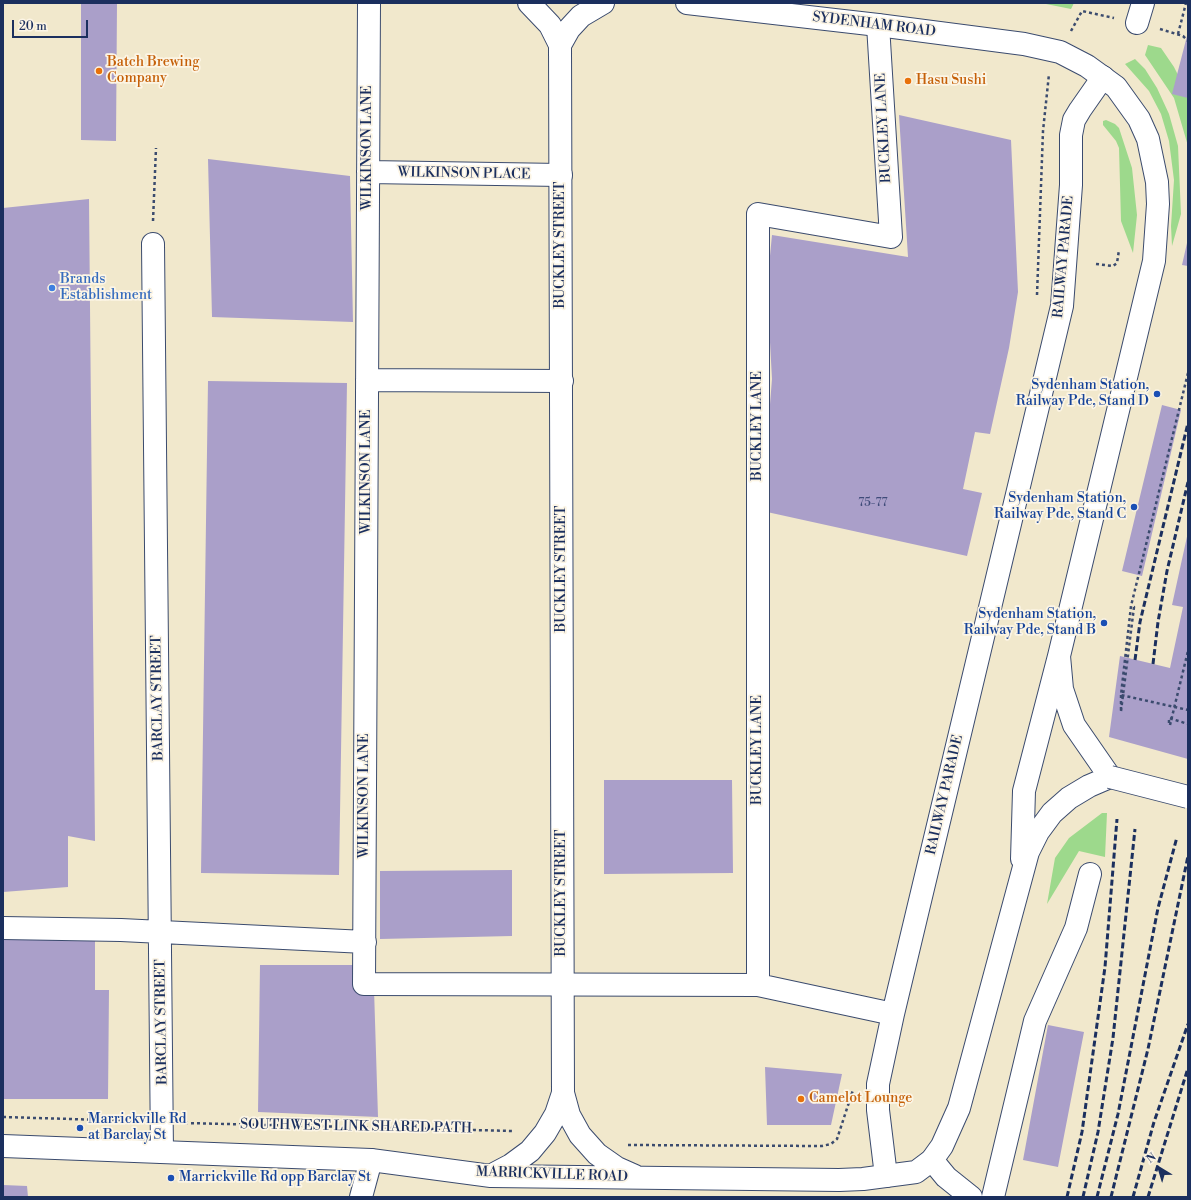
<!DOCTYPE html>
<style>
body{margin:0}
#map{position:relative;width:1191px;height:1200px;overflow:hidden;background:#f1e8cc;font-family:"Libre Bodoni",serif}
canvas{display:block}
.frame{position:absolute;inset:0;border:4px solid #1b2f5e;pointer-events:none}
.north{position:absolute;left:1139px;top:1148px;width:40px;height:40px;-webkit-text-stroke:3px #fcf5e5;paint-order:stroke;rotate:322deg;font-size:11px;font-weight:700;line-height:16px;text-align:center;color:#1b2f5e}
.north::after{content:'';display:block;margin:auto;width:14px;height:18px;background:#1b2f5e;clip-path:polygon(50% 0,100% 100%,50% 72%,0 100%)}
.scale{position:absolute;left:12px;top:20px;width:76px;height:18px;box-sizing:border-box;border:2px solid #1b2f5e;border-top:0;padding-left:5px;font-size:12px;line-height:14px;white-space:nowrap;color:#1b2f5e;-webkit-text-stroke:3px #fcf5e5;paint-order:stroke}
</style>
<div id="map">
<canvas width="1191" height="1200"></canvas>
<div class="frame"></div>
<div class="north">N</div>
<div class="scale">20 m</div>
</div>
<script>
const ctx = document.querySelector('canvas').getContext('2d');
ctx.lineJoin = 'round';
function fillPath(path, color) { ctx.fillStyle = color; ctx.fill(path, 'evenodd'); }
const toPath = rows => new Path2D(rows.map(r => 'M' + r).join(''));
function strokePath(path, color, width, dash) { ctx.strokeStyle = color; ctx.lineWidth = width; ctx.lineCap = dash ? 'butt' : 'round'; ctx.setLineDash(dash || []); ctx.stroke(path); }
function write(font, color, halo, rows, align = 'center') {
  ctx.font = font + ' "Libre Bodoni",serif'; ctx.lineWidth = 3.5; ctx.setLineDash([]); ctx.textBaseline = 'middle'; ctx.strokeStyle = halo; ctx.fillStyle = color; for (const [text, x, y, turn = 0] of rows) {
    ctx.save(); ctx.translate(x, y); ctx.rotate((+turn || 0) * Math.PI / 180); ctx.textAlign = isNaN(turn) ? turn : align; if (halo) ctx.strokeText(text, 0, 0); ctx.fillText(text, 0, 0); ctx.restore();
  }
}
fillPath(toPath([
 [1041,3,1074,3,1071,9],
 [1148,45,1161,48,1174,67,1188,95,1188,146,1174,98,1145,55],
 [1135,59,1145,69,1157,88,1169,114,1178,146,1181,214,1172,246,1171,226,1174,180,1169,141,1161,114,1149,91,1125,64],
 [1106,120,1115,124,1119,128,1132,168,1137,215,1133,253,1121,221,1119,148,1116,141,1103,125,1103,121],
 [1102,813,1107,813,1105,857,1079,851,1047,904,1055,858,1069,838]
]), '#9dd98c');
fillPath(toPath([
 [81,3,117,3,116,141,81,140],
 [1187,36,1188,36,1188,98,1172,94],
 [899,115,1011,140,1018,292,1009,348,990,434,975,432,963,489,982,493,967,556,767,512,767,442,772,379,767,287,772,235,908,257],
 [208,159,350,176,353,322,212,317],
 [89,199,95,841,68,836,68,887,3,892,3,208],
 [1187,243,1188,243,1188,266,1182,265],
 [208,381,347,383,339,875,201,873],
 [1162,405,1181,410,1142,576,1122,571],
 [1188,532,1188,759,1109,737,1120,656,1170,668,1183,607,1172,605],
 [604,780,732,780,733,873,604,874],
 [512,870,512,936,380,939,380,871],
 [3,928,95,933,95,990,109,990,108,1099,3,1099],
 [260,965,353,965,374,989,378,1117,258,1112],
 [1048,1025,1084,1032,1058,1167,1023,1160],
 [765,1067,842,1074,831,1125,767,1125],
 [3,1185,27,1186,28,1197,3,1197]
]), '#aa9fc9');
const minor = toPath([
 [369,3,364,984,758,985,893,1014],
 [1137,23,1143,3],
 [368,172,561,175],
 [153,244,162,1152],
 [367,380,562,381],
 [3,928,121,930,365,942],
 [758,985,758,214,891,237,878,25],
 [932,1160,946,1177,971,1197],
 [886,1176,878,1110,878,1084,893,1014,1062,306,1071,185,1071,135,1074,120,1080,110,1103,77],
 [361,1197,371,1160],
 [993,1197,1035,1021,1076,928,1090,874]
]);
const major = toPath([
 [529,3,550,25,560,45,563,1093,569,1115,580,1135,597,1154,617,1168,635,1176],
 [687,3,878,25,1024,44,1060,52,1087,66,1116,87,1139,119,1148,139,1157,182,1158,204,1154,261,1059,656,1024,791,1022,859],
 [560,45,569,29,581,16,603,3],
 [3,1146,371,1160,491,1176,839,1180,863,1179,916,1172,932,1160,942,1146,959,1108,1028,852,1038,832,1052,813,1069,798,1089,786,1110,777,1074,725,1062,689,1059,656],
 [492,1175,511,1165,530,1151,545,1133,556,1114,563,1093]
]);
strokePath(minor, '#3b4b6e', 24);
strokePath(major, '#3b4b6e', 24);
strokePath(toPath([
 [1160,29,1183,36,1188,41],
 [1071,31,1082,11,1114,18],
 [1178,34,1186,3],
 [153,221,156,148],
 [1096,264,1113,266,1117,263,1119,250],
 [1037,295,1043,131,1049,74],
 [1188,373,1131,606,1121,695,1188,710],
 [1121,695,1121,710],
 [1121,711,1134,607,1131,606],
 [1169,723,1169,718,1188,724],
 [1170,725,1188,651],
 [3,1117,138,1121],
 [185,1123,514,1131],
 [628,1145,822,1146,831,1144,837,1139,853,1090]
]), '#3b4b6e', 2.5, [3, 3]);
strokePath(minor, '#fff', 22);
strokePath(major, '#fff', 22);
strokePath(toPath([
 [1135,660,1140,622,1188,423],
 [1153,664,1158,622,1167,571,1188,482],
 [1067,1197,1082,1132,1105,967,1117,819],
 [1083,1197,1098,1132,1113,1038,1135,829],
 [1097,1197,1118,1114,1158,908,1177,837],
 [1111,1197,1148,1049,1188,856],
 [1133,1197,1154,1122,1188,1024],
 [1148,1197,1188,1068]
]), '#1b2f5e', 3, [6, 3]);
const majorBridge = toPath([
 [1110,777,1188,797]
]);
strokePath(majorBridge, '#3b4b6e', 24, []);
strokePath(majorBridge, '#fff', 22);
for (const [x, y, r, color] of [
 [99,71,4,"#e8710a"],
 [908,81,4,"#e8710a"],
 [52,288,4,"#3f7fe0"],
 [1157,394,4,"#1a4fb4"],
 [1134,507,4,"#1a4fb4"],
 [1104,623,4,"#1a4fb4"],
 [801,1099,4,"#e8710a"],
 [80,1128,4,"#1a4fb4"],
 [171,1178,4,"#1a4fb4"]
]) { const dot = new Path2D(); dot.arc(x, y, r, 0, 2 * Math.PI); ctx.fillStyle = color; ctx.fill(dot); strokePath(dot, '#fcf5e5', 1.5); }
write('12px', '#3f4b79', null, [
 ["75-77",873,503]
]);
write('14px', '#1b2f5e', '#fcf5e5', [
 ["SYDENHAM ROAD",874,25,7],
 ["BUCKLEY LANE",884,128,-93],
 ["WILKINSON LANE",368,148,-90],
 ["WILKINSON PLACE",464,174,1],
 ["BUCKLEY STREET",561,245,-90],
 ["RAILWAY PARADE",1064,257,-85],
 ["BUCKLEY LANE",758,426,-90],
 ["WILKINSON LANE",367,472,-90],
 ["BUCKLEY STREET",562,569,-90],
 ["BARCLAY STREET",158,698,-91],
 ["BUCKLEY LANE",758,750,-90],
 ["RAILWAY PARADE",945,795,-77],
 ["WILKINSON LANE",365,796,-90],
 ["BUCKLEY STREET",562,893,-90],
 ["BARCLAY STREET",162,1022,-91],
 ["SOUTHWEST LINK SHARED PATH",356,1127,1],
 ["MARRICKVILLE ROAD",552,1175,2]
]);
write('14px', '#c56008', '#fcf5e5', [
 ["Batch Brewing",107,63],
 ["Company",107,79],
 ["Hasu Sushi",916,81],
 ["Camelot Lounge",809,1099]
], 'left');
write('14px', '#366cbe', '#fcf5e5', [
 ["Brands",60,280],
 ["Establishment",60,296]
], 'left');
write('14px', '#164399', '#fcf5e5', [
 ["Sydenham Station,",1149,386],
 ["Railway Pde, Stand D",1149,402],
 ["Sydenham Station,",1126,499],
 ["Railway Pde, Stand C",1126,515],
 ["Sydenham Station,",1096,615],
 ["Railway Pde, Stand B",1096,631],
 ["Marrickville Rd",88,1120,"left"],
 ["at Barclay St",88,1136,"left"],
 ["Marrickville Rd opp Barclay St",179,1178,"left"]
], 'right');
</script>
